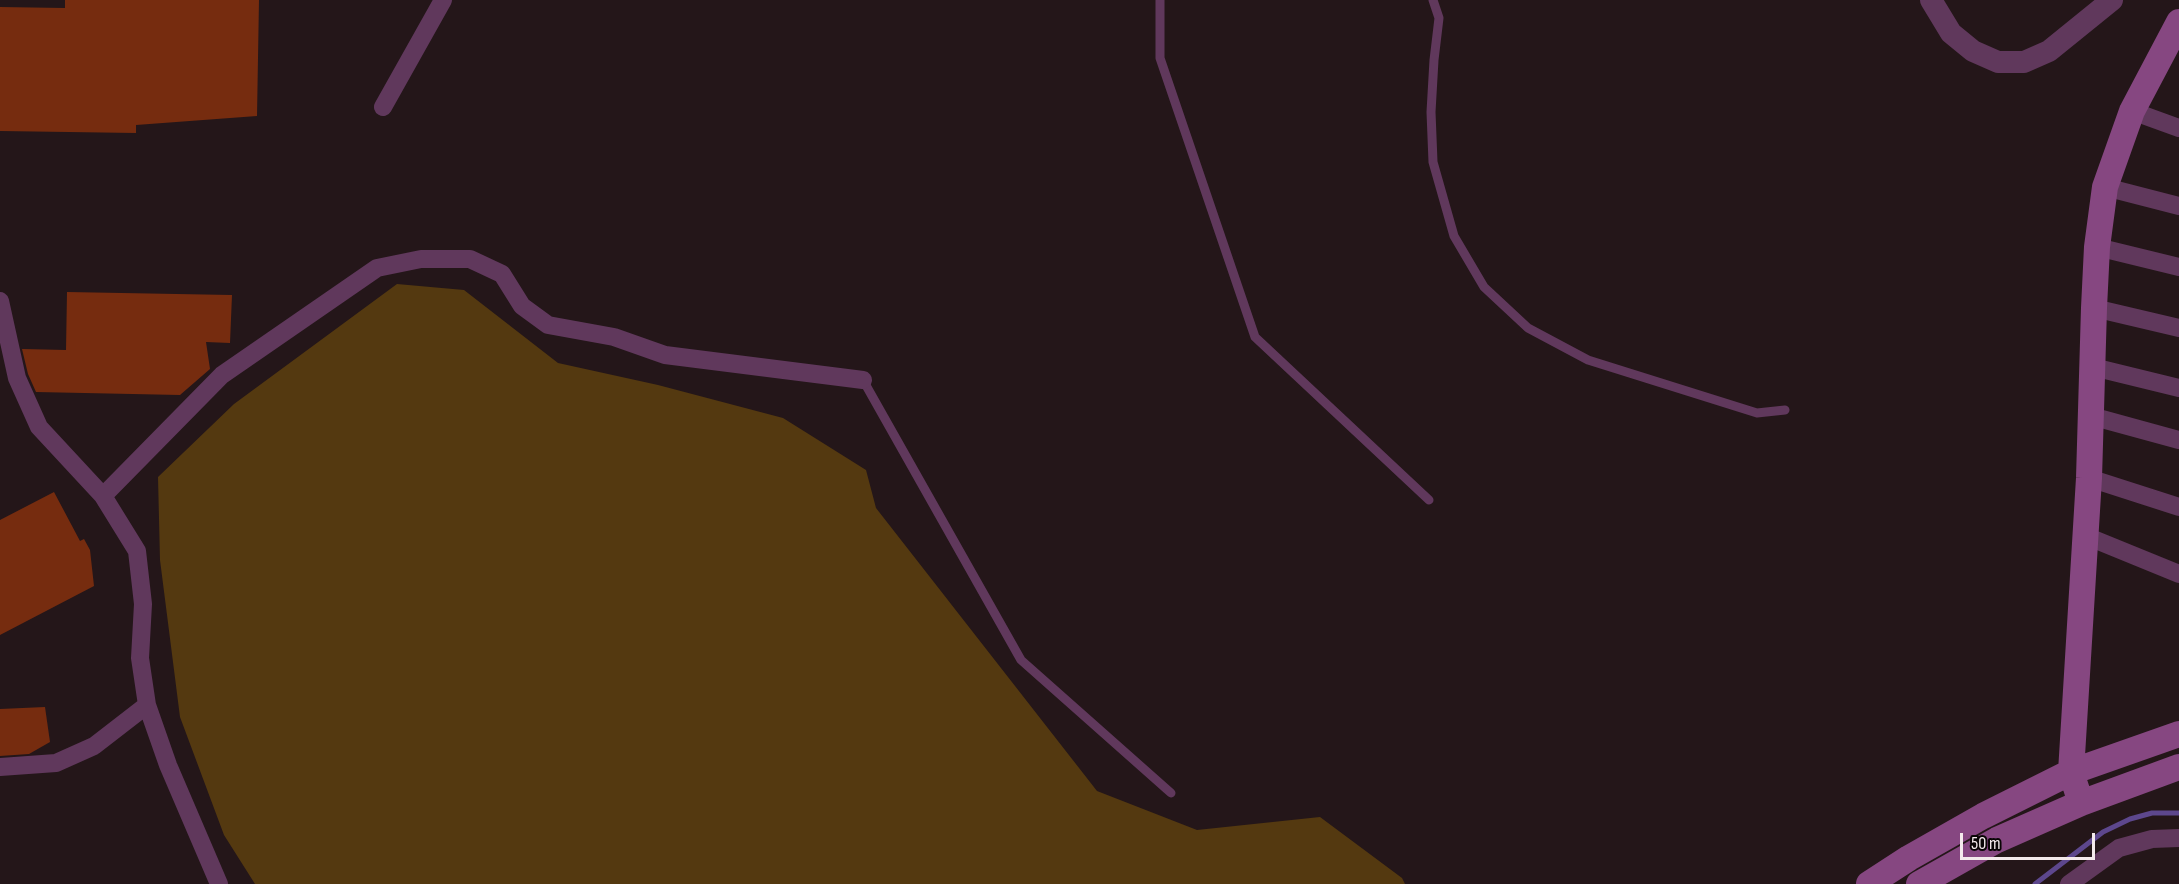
<!DOCTYPE html>
<style>
body{margin:0}
#map{position:relative;width:2179px;height:884px;overflow:hidden;background:#241619;font-family:"Sofia Sans Condensed",sans-serif}
canvas{display:block}
.scale{position:absolute;left:1960px;top:833px;width:135px;height:27px;box-sizing:border-box;border:3px solid #f4eaec;border-top:0;padding-left:8px;font-size:18px;line-height:21px;white-space:nowrap;color:#f4eaec;-webkit-text-stroke:4px #090505;paint-order:stroke}
</style>
<div id="map">
<canvas width="2179" height="884"></canvas>
<div class="scale">50 m</div>
</div>
<script>
const ctx = document.querySelector('canvas').getContext('2d');
ctx.lineJoin = 'round';
function fillPath(path, color) { ctx.fillStyle = color; ctx.fill(path, 'evenodd'); }
const toPath = rows => new Path2D(rows.map(r => 'M' + r).join(''));
function strokePath(path, color, width, dash) { ctx.strokeStyle = color; ctx.lineWidth = width; ctx.lineCap = dash ? 'butt' : 'round'; ctx.setLineDash(dash || []); ctx.stroke(path); }
fillPath(toPath([
 [397,284,464,290,558,363,658,385,783,418,866,470,876,508,1097,791,1197,830,1320,817,1402,878,1405,884,255,884,224,835,180,717,160,560,158,477,234,404]
]), '#543910');
strokePath(toPath([
 [2035,884,2103,832,2130,819,2152,813,2179,813]
]), '#5d478d', 5);
fillPath(toPath([
 [65,0,259,0,257,116,136,125,136,133,0,131,0,7,65,8],
 [67,292,232,295,230,343,206,342,210,369,180,395,36,392,28,374,22,349,66,350],
 [54,492,80,541,84,539,90,550,94,586,0,635,0,520],
 [45,707,50,742,29,754,0,756,0,709]
]), '#762c0f');
strokePath(toPath([
 [1160,0,1160,58,1255,337,1429,500],
 [1433,0,1439,18,1434,60,1431,112,1433,162,1454,236,1484,287,1528,328,1588,360,1757,413,1785,410],
 [863,380,1021,660,1171,793]
]), '#60385c', 9);
strokePath(toPath([
 [383,107,443,0],
 [2132,111,2179,128],
 [2105,187,2179,206],
 [2097,247,2179,267],
 [0,301,17,378,39,427,103,496,137,551,143,604,140,658,147,705,168,765,219,884],
 [2094,308,2179,328],
 [2093,367,2179,388],
 [2091,416,2179,440],
 [2089,478,2179,507],
 [103,496,222,375,377,268,421,259,470,259,502,274,522,306,548,325,614,337,665,355,863,380],
 [2086,536,2179,574],
 [0,767,56,763,94,746,147,705],
 [2069,884,2119,848,2152,839,2179,838]
]), '#60385c', 18);
strokePath(toPath([
 [1931,0,1951,33,1973,51,1998,62,2024,62,2049,51,2112,0]
]), '#60385c', 22);
strokePath(toPath([
 [2081,803,2071,772,2089,478,2094,308,2097,247,2105,187,2132,111,2179,22],
 [1869,884,1909,858,1983,816,2071,772,2179,734],
 [1919,884,1997,840,2081,803,2179,767]
]), '#864781', 26);
</script>
